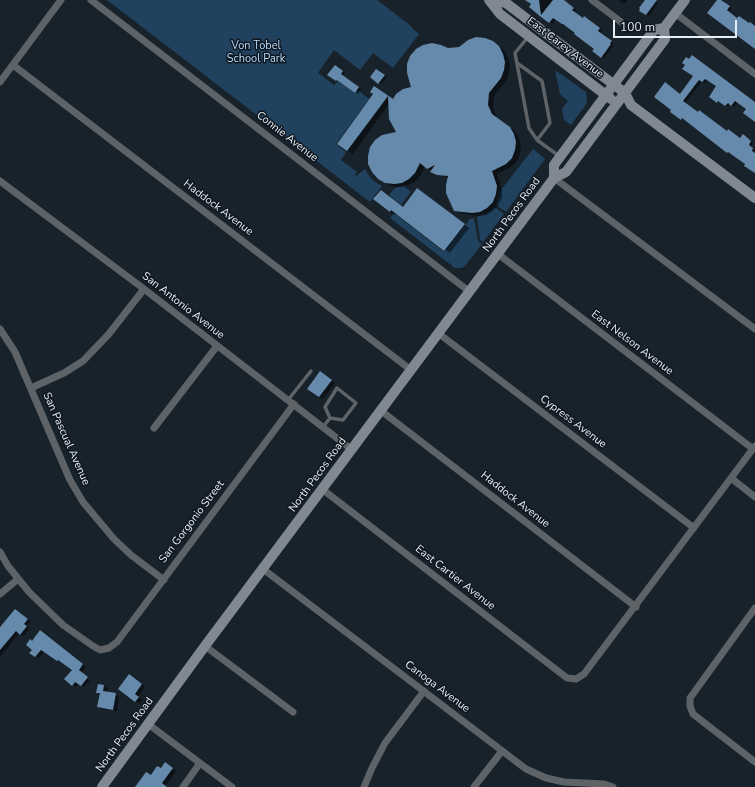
<!DOCTYPE html>
<style>
body{margin:0}
#map{position:relative;width:755px;height:787px;overflow:hidden;background:#18222b;font-family:"Nunito Sans",sans-serif}
canvas{display:block}
.scale{position:absolute;left:613px;top:20px;width:124px;height:18px;box-sizing:border-box;border:2px solid #e7eef4;border-top:0;padding-left:5px;font-size:12px;line-height:14px;white-space:nowrap;color:#e7eef4;-webkit-text-stroke:3px #0f1821;paint-order:stroke}
</style>
<div id="map">
<canvas width="755" height="787"></canvas>
<div class="scale">100 m</div>
</div>
<script>
const ctx = document.querySelector('canvas').getContext('2d');
ctx.lineJoin = 'round';
function fillPath(path, color) { ctx.fillStyle = color; ctx.fill(path, 'evenodd'); }
const toPath = rows => new Path2D(rows.map(r => 'M' + r).join(''));
function strokePath(path, color, width, dash) { ctx.strokeStyle = color; ctx.lineWidth = width; ctx.lineCap = dash ? 'butt' : 'round'; ctx.setLineDash(dash || []); ctx.stroke(path); }
function write(font, color, halo, rows, align = 'center') {
  ctx.font = font + ' "Nunito Sans",sans-serif'; ctx.lineWidth = 3; ctx.setLineDash([]); ctx.textBaseline = 'middle'; ctx.strokeStyle = halo; ctx.fillStyle = color; for (const [text, x, y, turn = 0] of rows) {
    ctx.save(); ctx.translate(x, y); ctx.rotate((+turn || 0) * Math.PI / 180); ctx.textAlign = isNaN(turn) ? turn : align; if (halo) ctx.strokeText(text, 0, 0); ctx.fillText(text, 0, 0); ctx.restore();
  }
}
fillPath(toPath([
 [107,0,377,0,411,26,412,28,419,34,393,68,373,53,360,70,334,50,318,73,334,85,338,81,355,93,358,90,369,99,336,144,346,152,341,160,357,172,355,175,356,176,365,169,369,176,375,182,382,186,370,202],
 [555,70,586,92,587,103,571,125,564,120,562,109,568,101,560,94],
 [533,149,545,159,506,212,496,205,501,190],
 [404,186,411,192,401,205,389,195,395,188],
 [495,207,504,214,483,242,480,240,477,217,489,212],
 [394,213,444,252,470,219,474,218,478,241,482,244,465,266,461,268,455,268,390,218]
]), '#21425e');
fillPath(toPath([
 [527,0,563,0,576,10,574,13,583,19,587,18,602,30,600,33,613,43,612,45,613,46,604,58,595,49,577,33,556,19,552,24,542,16,533,4],
 [618,0,628,0,624,4],
 [646,0,654,0,658,3,649,16,646,15],
 [718,0,720,0,732,8,729,12,738,19,755,27,755,48],
 [492,42,505,51,508,58,510,65,509,73,506,81,494,96,493,108,497,118,515,131,519,138,521,146,520,154,517,161,511,167,497,174,502,190,502,198,498,205,493,211,486,215,478,216,460,213,454,210,449,178,437,174,425,166,420,176,415,182,408,185,400,187,392,186,384,182,397,132,389,104,353,154,338,144,380,91,393,100,412,88,448,49],
 [693,56,755,103,755,121,744,113,747,109,738,102,734,107,730,104,728,107,721,102,720,103,710,97,717,86,707,80,705,83,702,81,685,103,698,113,699,111,702,112,727,132,728,131,730,132,740,139,743,136,753,143,751,147,755,150,753,153,755,154,755,173,746,165,747,164,731,153,728,152,685,119,684,120,672,112,673,110,656,96,665,84,681,95,694,76,683,68,686,65,683,63,686,58,690,60],
 [337,67,345,73,343,76,361,89,358,94,340,81,339,81,337,80],
 [379,71,387,77,381,84,371,77],
 [418,189,469,228,450,253,397,213,395,215,390,212,374,199,381,191,403,208],
 [324,375,335,383,323,399,319,396],
 [19,612,31,621,27,626,30,628,24,636,19,633,0,657,0,626,1,625,3,625],
 [44,634,86,667,81,673,90,680,84,687,79,683,76,687,66,679,73,670,61,661,60,662,44,651,39,658,31,652,33,649,33,642],
 [133,678,145,686,138,697,143,700,140,704,119,689],
 [99,685,108,688,107,693,115,694,119,697,117,711,102,709,98,707,100,694,98,692],
 [169,765,176,771,165,787,139,787,151,776]
]), '#0007');
fillPath(toPath([
 [525,0,539,0,541,15,553,0,564,0,574,8,572,10,583,18,584,16,600,28,598,31,612,41,610,43,611,44,601,58,592,51,594,49,574,34,575,33,563,24,562,24,553,18,549,23,541,17,529,7,531,4],
 [645,0,657,0,646,15,639,11,640,9,639,8],
 [717,0,721,0,730,6,727,10,737,18,739,16,749,23,750,22,755,26,755,49,707,13],
 [476,37,485,38,493,41,499,46,503,54,505,62,504,70,501,78,489,93,488,105,492,114,510,127,514,134,516,142,515,150,512,158,506,164,492,171,497,186,496,194,493,202,487,208,480,212,472,213,454,211,446,193,446,185,448,176,437,175,430,172,435,165,427,169,420,163,415,173,409,179,402,183,394,184,385,183,378,179,372,172,368,164,368,156,370,147,375,140,382,135,396,132,389,119,388,96,347,151,337,144,373,94,370,92,374,86,393,99,396,94,403,89,411,87,407,73,407,64,410,56,416,49,423,45,432,43,441,45,448,48,459,47,468,40],
 [692,55,755,102,755,122,743,113,746,109,735,101,731,106,728,103,725,106,718,101,717,103,709,97,716,86,705,79,702,82,699,80,683,101,698,112,699,110,727,131,728,129,740,138,743,134,751,141,749,145,753,148,752,151,755,153,755,173,744,166,745,164,728,152,727,153,682,118,681,120,670,112,671,110,654,97,665,82,680,94,693,76,682,69,685,65,682,63,686,57,689,59],
 [335,65,343,71,341,74,359,87,355,93,337,80,336,81,327,75],
 [376,69,385,75,378,84,370,77],
 [417,188,465,224,444,251,391,210,390,212,373,199,381,190,403,207],
 [320,371,332,380,319,397,307,389],
 [15,609,28,619,24,624,27,626,20,635,16,631,0,650,0,627],
 [40,630,83,664,79,670,88,677,81,686,75,682,72,686,64,679,72,670,58,660,57,661,41,650,35,657,29,653,32,650,26,645,30,639,32,641],
 [129,674,142,684,135,694,139,697,135,702,118,689],
 [98,684,104,685,103,691,116,693,113,710,97,707,100,693,96,693],
 [165,762,173,768,162,783,167,787,135,787,146,772,151,775,157,766,161,768]
]), '#668aab');
strokePath(toPath([
 [528,37,515,53,529,128,537,140,559,156],
 [517,63,542,81,550,123,537,140],
 [337,388,356,403,343,420,330,418,325,407,337,388],
 [288,400,311,371],
 [323,427,330,418]
]), '#5e6368', 3.5);
strokePath(toPath([
 [91,0,470,292],
 [592,0,621,22],
 [675,13,755,74],
 [13,65,411,370],
 [0,82,61,0],
 [554,178,755,329],
 [0,181,144,289,351,449],
 [498,254,753,449],
 [0,329,15,352,70,480,83,502,114,539,131,555,164,580],
 [438,333,694,528],
 [31,388,64,373,83,361,108,335,144,289],
 [380,410,636,607],
 [154,428,217,346],
 [731,478,755,497],
 [322,489,567,678,576,679,584,674,755,446],
 [0,552,8,566,29,592,63,625,93,646,100,650,109,648,117,642,294,404],
 [263,569,526,769,546,778,564,782,604,784,613,787],
 [0,594,18,579],
 [755,608,690,698,690,706,693,714,755,762],
 [205,646,293,712],
 [148,724,232,787],
 [183,787,200,763],
 [364,787,372,768,385,743,424,691],
 [474,787,502,751]
]), '#5e6368', 7);
strokePath(toPath([
 [489,0,500,14,611,99],
 [491,0,506,3,535,25,625,93,631,105,755,198],
 [554,178,554,165,654,30,664,28,685,0],
 [102,787,205,646,554,178,566,172,665,39,664,28]
]), '#808991', 10);
write('11px', '#b6d8f7', '#0f1821', [
 ["Von Tobel",256,46],
 ["School Park",256,59]
]);
write('11px', '#e7eef4', '#0f1821', [
 ["East Carey Avenue",565,48,37],
 ["Connie Avenue",287,137,38],
 ["Haddock Avenue",218,208,37],
 ["North Pecos Road",512,215,-54],
 ["San Antonio Avenue",183,306,38],
 ["East Nelson Avenue",632,343,37],
 ["Cypress Avenue",573,422,37],
 ["San Pascual Avenue",66,439,66],
 ["North Pecos Road",318,475,-54],
 ["Haddock Avenue",515,500,38],
 ["San Gorgonio Street",192,522,-53],
 ["East Cartier Avenue",455,578,38],
 ["Canoga Avenue",437,687,37],
 ["North Pecos Road",125,735,-54]
]);
</script>
